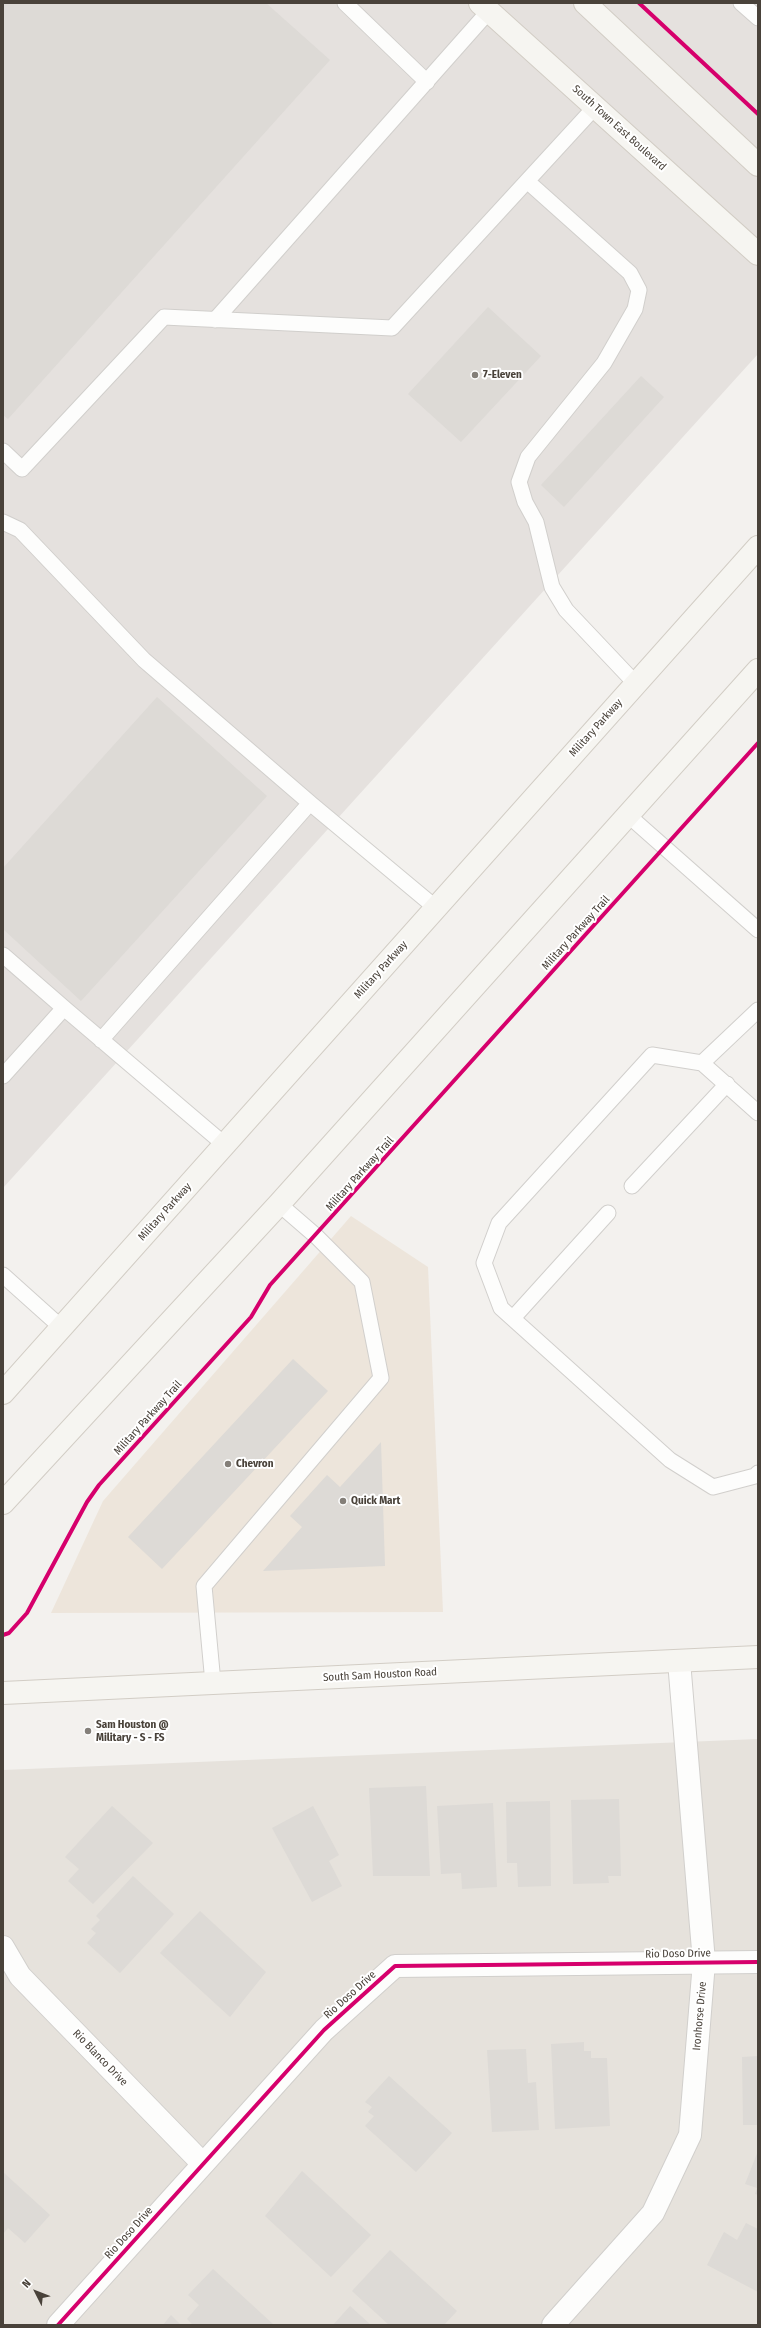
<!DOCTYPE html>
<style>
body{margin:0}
#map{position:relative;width:761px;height:2328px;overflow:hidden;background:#f3f1ee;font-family:"Fira Sans Condensed",sans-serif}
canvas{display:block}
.frame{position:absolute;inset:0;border:4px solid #49423a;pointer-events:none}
.north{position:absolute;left:16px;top:2272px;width:40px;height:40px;-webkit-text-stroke:3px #fff;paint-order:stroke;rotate:312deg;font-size:11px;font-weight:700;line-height:16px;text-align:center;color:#49423a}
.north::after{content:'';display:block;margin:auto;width:14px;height:18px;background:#49423a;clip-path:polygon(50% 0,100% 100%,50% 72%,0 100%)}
</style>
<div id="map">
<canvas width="761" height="2328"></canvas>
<div class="frame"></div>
<div class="north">N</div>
</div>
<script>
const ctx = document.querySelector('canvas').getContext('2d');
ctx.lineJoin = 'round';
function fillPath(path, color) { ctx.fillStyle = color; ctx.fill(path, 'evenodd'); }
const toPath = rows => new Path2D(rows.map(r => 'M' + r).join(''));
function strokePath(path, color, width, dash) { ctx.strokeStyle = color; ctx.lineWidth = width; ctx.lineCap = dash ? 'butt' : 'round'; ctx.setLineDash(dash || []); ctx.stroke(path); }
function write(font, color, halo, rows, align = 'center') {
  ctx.font = font + ' "Fira Sans Condensed",sans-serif'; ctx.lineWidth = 4; ctx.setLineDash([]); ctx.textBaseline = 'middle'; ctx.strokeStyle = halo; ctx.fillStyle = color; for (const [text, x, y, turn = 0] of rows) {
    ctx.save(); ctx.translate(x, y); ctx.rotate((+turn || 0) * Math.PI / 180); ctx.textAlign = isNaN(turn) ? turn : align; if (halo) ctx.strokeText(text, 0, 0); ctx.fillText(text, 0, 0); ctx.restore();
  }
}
fillPath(toPath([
 [758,1739,758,2325,3,2325,3,1770]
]), '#e6e2dc');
fillPath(toPath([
 [351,1216,428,1267,443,1612,51,1613,103,1501]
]), '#ede5db');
fillPath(toPath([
 [3,3,758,3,758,354,3,1188]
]), '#e5e1de');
fillPath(toPath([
 [3,3,266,3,330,60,8,419,3,415],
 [488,307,541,356,461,442,408,394],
 [641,376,664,397,564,507,541,485],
 [157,697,267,796,81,1001,3,929,3,868],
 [293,1359,328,1391,162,1569,128,1537],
 [381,1442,385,1566,263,1571,302,1527,290,1516,327,1475,340,1487],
 [426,1786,430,1876,373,1876,369,1788],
 [619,1799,621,1876,608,1876,609,1883,573,1884,571,1800],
 [550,1801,551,1886,518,1887,517,1863,507,1863,506,1802],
 [493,1803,497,1887,462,1889,461,1873,441,1874,437,1806],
 [112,1806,153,1843,93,1904,68,1881,79,1869,65,1857],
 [313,1806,339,1855,329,1861,342,1886,312,1902,272,1828],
 [133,1876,174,1914,120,1973,87,1943,96,1933,91,1929,100,1920,96,1916],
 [200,1911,266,1972,230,2017,160,1953],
 [584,2042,584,2051,591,2051,591,2058,607,2058,610,2126,555,2129,551,2044],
 [526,2049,528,2083,536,2082,539,2130,492,2132,487,2050],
 [758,2056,758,2125,743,2125,742,2057],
 [389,2076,452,2133,416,2172,365,2126,374,2116,368,2112,372,2107,365,2102],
 [758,2151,758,2195,755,2194,757,2188,745,2184],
 [302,2171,371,2235,331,2277,265,2216],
 [3,2172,50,2215,25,2243,8,2228,3,2234],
 [746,2223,758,2229,758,2292,707,2265,724,2232,737,2240],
 [390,2250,457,2311,444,2325,389,2325,352,2291],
 [213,2269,274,2325,193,2325,187,2319,199,2305,188,2295],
 [350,2306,371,2325,333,2325],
 [171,2315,181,2325,163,2325]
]), '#dddad6');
const lane = toPath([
 [345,3,427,82],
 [741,3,758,18],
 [527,181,630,273,639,290,635,309,604,363,528,457,519,482,525,502,536,522,552,587,566,610,636,684],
 [215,320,489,11],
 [3,451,22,469,164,317,392,328,595,107],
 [3,522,20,530,144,660,310,803],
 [629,816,758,930],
 [3,955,64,1008],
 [101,1040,310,803,436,908],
 [702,1063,758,1010],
 [3,1076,64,1008,225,1145],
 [758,1113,702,1063,652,1055,499,1223,484,1263,501,1308,670,1460,713,1487,755,1476,758,1473],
 [632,1186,727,1084],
 [3,1275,62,1328],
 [513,1318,608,1213],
 [213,1683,204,1586,381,1378,362,1282,316,1236,279,1204]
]);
const street = toPath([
 [3,1947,20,1976,203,2164],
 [58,2325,324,2030,395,1966,758,1962],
 [553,2325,653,2213,690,2135,704,1962,679,1661]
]);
const secondary = toPath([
 [480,3,758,254],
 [585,3,758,165],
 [3,1393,758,547],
 [3,1503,279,1204,758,670],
 [3,1693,758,1657]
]);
strokePath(lane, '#d1cfcc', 17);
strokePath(street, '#d1cfcc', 24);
strokePath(secondary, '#d2cdc5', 24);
strokePath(lane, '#fdfdfc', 15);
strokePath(street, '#fdfdfc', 22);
strokePath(secondary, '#f6f5f1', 22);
strokePath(toPath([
 [639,3,758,114],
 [3,1635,9,1633,27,1613,87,1502,99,1485,251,1317,270,1285,758,743],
 [58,2325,324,2030,395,1966,758,1962]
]), '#d6006c', 4);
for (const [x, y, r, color] of [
 [475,375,4,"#847f79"],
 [228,1464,4,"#847f79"],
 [343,1501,4,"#847f79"],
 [88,1731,4,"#847f79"]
]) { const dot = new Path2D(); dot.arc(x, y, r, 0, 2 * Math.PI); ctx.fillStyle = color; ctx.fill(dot); strokePath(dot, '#fff', 1.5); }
write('11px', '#49423a', '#fff', [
 ["South Town East Boulevard",619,128,42],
 ["Military Parkway",596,728,-48],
 ["Military Parkway Trail",576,933,-48],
 ["Military Parkway",381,970,-48],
 ["Military Parkway Trail",360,1174,-48],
 ["Military Parkway",165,1212,-48],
 ["Military Parkway Trail",148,1418,-48],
 ["South Sam Houston Road",380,1675,-3],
 ["Rio Doso Drive",678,1954,-1],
 ["Rio Doso Drive",350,1995,-42],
 ["Ironhorse Drive",700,2016,-85],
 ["Rio Blanco Drive",100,2058,46],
 ["Rio Doso Drive",129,2233,-48]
]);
write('bold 11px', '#49423a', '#fff', [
 ["7-Eleven",483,375],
 ["Chevron",236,1464],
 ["Quick Mart",351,1501],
 ["Sam Houston @",96,1725],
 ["Military - S - FS",96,1738]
], 'left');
</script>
